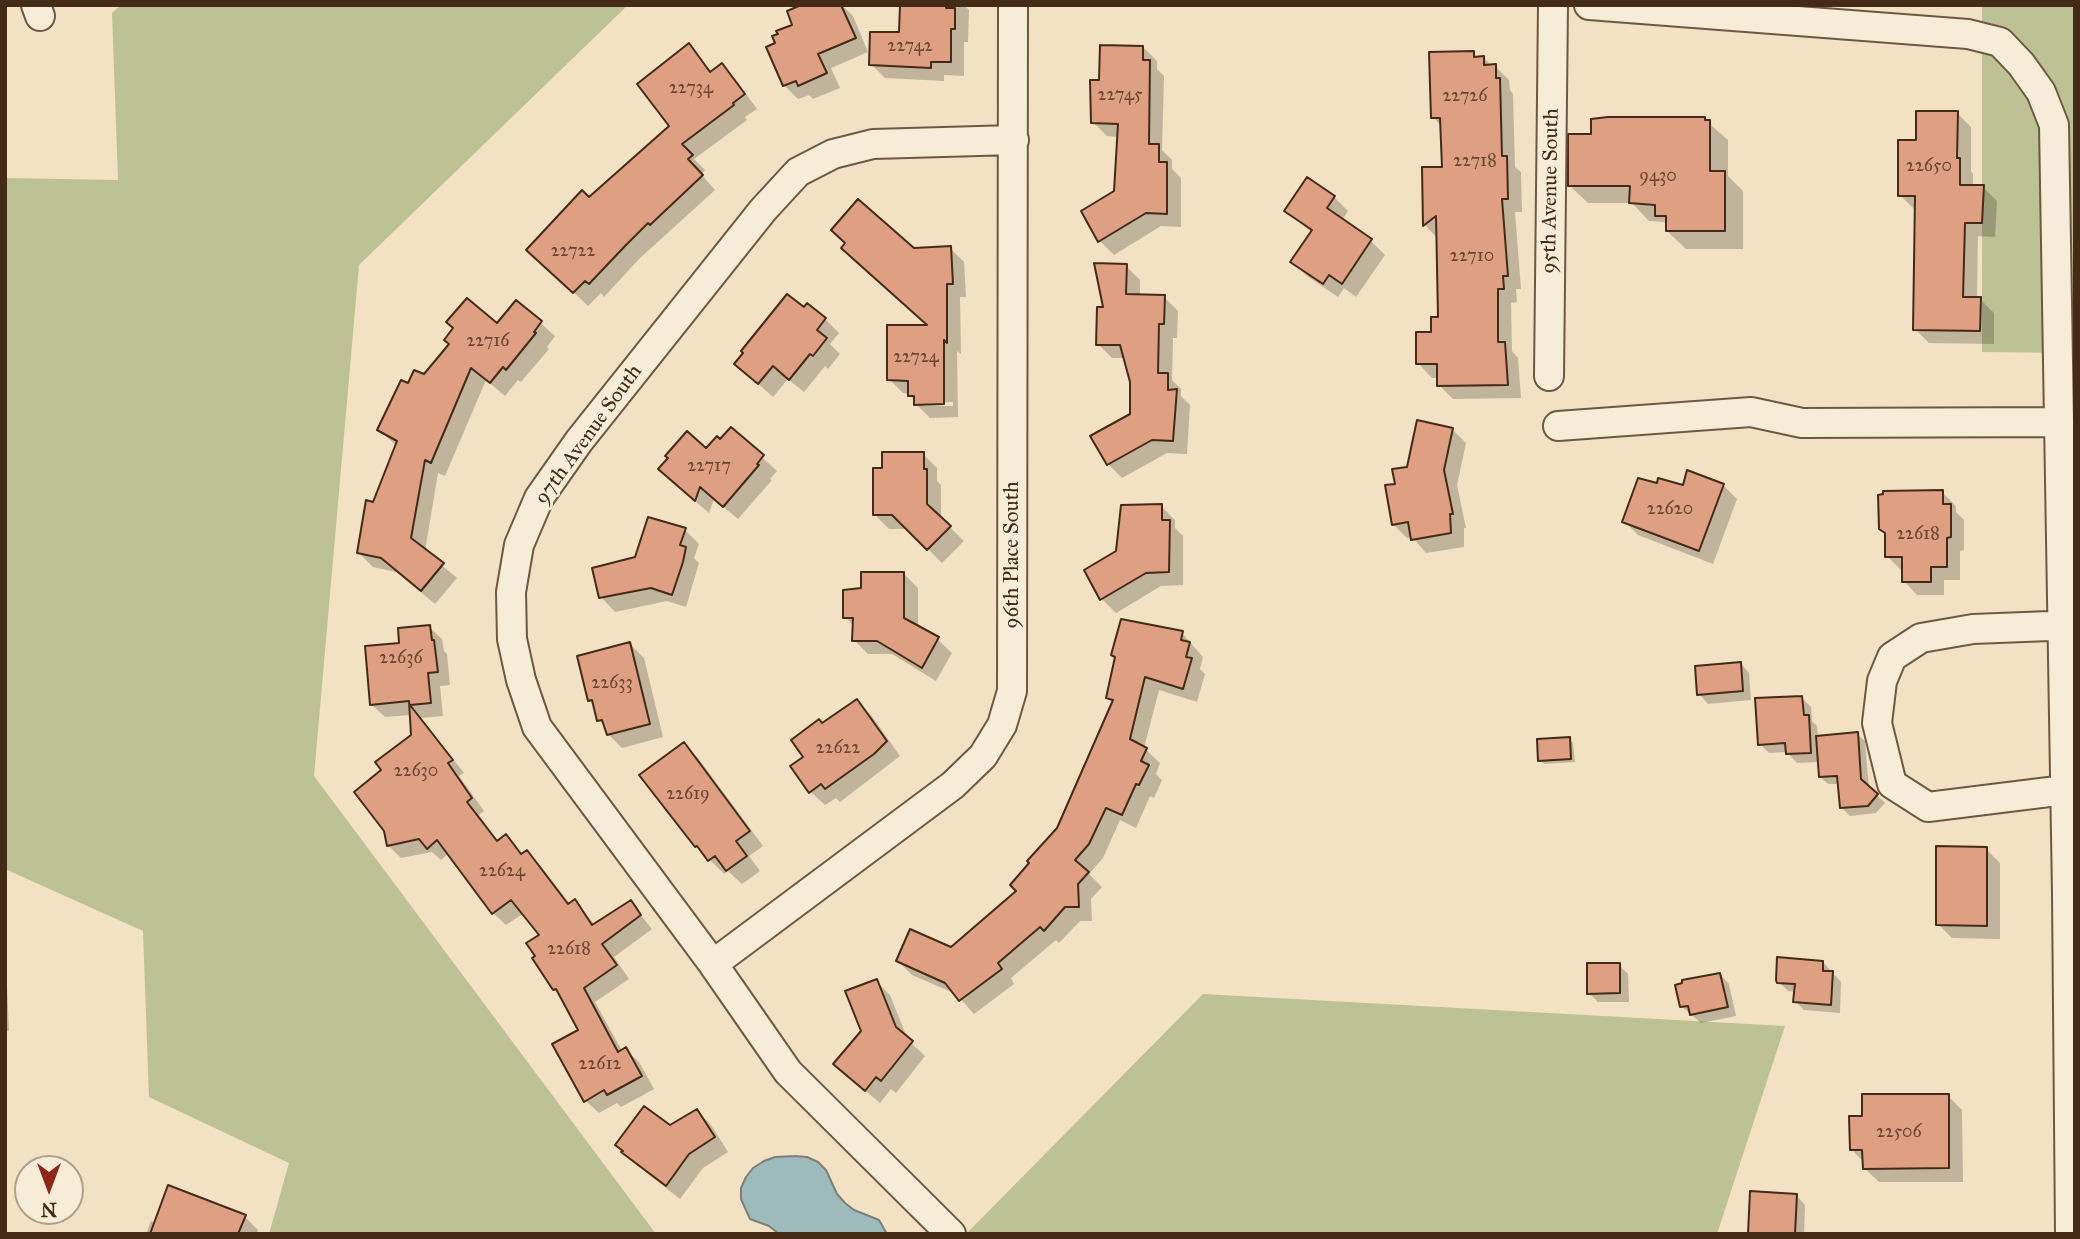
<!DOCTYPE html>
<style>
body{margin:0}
#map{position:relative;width:2080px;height:1239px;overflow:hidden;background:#f2e1c3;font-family:"IM FELL Great Primer",serif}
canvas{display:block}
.frame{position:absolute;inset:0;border:7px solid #432b17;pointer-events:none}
.north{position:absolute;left:14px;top:1155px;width:70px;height:70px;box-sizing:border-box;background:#f7ecd8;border:2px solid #af9f8b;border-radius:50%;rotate:180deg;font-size:19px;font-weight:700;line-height:28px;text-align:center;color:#432b17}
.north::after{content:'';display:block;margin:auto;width:24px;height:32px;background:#8f2418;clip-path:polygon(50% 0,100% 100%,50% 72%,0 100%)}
</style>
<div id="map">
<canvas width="2080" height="1239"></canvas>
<div class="frame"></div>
<div class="north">N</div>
</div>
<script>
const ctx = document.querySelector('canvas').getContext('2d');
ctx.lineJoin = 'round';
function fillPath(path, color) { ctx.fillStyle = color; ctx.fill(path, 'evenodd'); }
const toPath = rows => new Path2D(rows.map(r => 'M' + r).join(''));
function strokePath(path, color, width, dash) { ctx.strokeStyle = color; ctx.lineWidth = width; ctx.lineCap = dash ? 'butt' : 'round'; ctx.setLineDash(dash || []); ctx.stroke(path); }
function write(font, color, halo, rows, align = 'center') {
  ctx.font = font + ' "IM FELL Great Primer",serif'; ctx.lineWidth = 5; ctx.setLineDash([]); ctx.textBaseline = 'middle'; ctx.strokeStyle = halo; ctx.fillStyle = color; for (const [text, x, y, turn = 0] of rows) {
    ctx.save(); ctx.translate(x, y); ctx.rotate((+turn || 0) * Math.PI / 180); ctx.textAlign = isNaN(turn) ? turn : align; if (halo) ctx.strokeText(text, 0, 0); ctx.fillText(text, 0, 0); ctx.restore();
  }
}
fillPath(toPath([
 [121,5,628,5,359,265,314,776,656,1234,269,1234,289,1163,149,1097,143,931,5,869,5,178,118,180,112,13],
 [1982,5,2075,5,2075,353,1982,352],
 [1203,994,1785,1026,1717,1234,966,1234]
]), '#bcc293');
const water = toPath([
 [795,1156,807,1157,818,1162,826,1170,837,1194,845,1203,854,1210,879,1220,887,1234,779,1234,769,1226,750,1219,741,1199,741,1188,746,1177,753,1168,764,1161,775,1157,795,1156]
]);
fillPath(water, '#9ebbbc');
strokePath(water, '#7a817a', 2);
fillPath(toPath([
 [830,5,842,5,853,16,868,52,831,68,840,88,813,99,809,95,798,99,784,85,777,44],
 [901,5,964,5,969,10,968,42,964,42,964,76,944,75,944,81,885,78,871,64,901,34],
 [689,46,712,73,722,66,736,80,757,109,745,117,747,120,694,159,705,170,701,174,715,190,639,259,604,297,601,293,588,306,543,263,589,200,671,126],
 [1143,47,1157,61,1157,69,1164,76,1162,150,1172,160,1172,169,1181,178,1181,227,1161,226,1114,255,1100,241,1116,192,1119,137,1107,136,1093,122,1101,81],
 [1473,53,1479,58,1484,58,1492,66,1495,66,1509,80,1510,90,1513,94,1515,167,1521,172,1522,212,1515,212,1521,289,1516,289,1517,302,1511,303,1512,351,1518,358,1521,398,1453,399,1439,385,1439,378,1432,378,1418,363,1440,318,1438,239,1425,225,1423,169,1444,169,1442,127,1433,117],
 [1957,113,1971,127,1971,171,1973,174,1973,187,1983,187,1997,201,1995,237,1978,236,1977,299,1980,299,1994,313,1994,344,1929,343,1915,329,1917,209,1914,209,1900,195,1918,141],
 [1704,119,1728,140,1728,176,1743,191,1743,249,1686,249,1667,231,1667,226,1664,222,1649,221,1632,203,1588,203,1569,185,1592,136],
 [1334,197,1348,211,1342,220,1371,241,1385,255,1356,297,1344,288,1338,297,1307,276,1293,262,1312,233,1286,210],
 [950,248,964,262,966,297,960,297,961,354,957,351,958,417,930,418,916,404,910,394,903,393,889,379,930,327,913,250],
 [953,402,953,406,922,406,922,403],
 [1126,266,1140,280,1140,296,1164,297,1178,311,1177,338,1173,338,1172,380,1181,389,1181,396,1190,405,1187,454,1167,453,1122,478,1108,464,1132,415,1132,382,1125,358,1112,358,1098,344,1105,309],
 [517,302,555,336,547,347,549,349,521,382,518,380,505,396,486,380,445,476,438,473,425,551,457,578,435,604,396,572,373,567,359,553,374,504,397,446,379,430,409,385,425,377,497,325],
 [804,310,825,319,839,333,830,344,840,354,828,369,825,366,804,392,788,379,773,397,736,364,745,353],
 [731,429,777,471,770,479,772,480,738,519,714,499,709,513,674,483],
 [1452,429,1466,443,1457,485,1466,528,1464,528,1464,547,1426,553,1412,537,1407,538,1393,524,1397,485,1408,468],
 [923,454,937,468,937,481,941,485,941,519,964,541,942,563,908,529,889,529,875,515,884,470],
 [1658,485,1684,487,1723,485,1737,499,1713,564,1638,535,1624,521],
 [1942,492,1956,506,1956,512,1964,520,1964,550,1960,551,1960,580,1944,580,1944,595,1917,595,1904,581,1904,570,1901,570,1887,556],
 [1161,506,1175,520,1175,528,1183,536,1183,585,1161,586,1116,613,1102,599,1086,570,1117,552],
 [685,530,699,544,694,558,699,563,686,607,667,601,615,612,601,597],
 [904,574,918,588,918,627,937,639,952,653,936,681,892,654,868,654,854,640,854,626,845,617,862,589],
 [429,627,442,639,444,651,447,654,450,685,440,686,443,716,421,718,464,773,459,776,484,811,479,815,498,841,505,836,523,855,527,852,540,865,570,904,574,901,595,925,630,902,652,929,614,957,629,979,595,1002,622,1051,626,1050,639,1062,654,1089,621,1107,617,1103,599,1113,586,1101,580,1030,537,957,542,936,524,913,506,925,493,913,449,853,441,860,432,852,401,858,388,845,413,736,411,715,385,717,372,705,401,645],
 [1182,633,1203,657,1200,669,1205,674,1197,702,1159,690,1144,748,1160,763,1156,774,1162,780,1154,798,1150,796,1136,828,1120,820,1103,858,1089,874,1102,887,1091,899,1092,921,1080,921,1059,943,1056,940,1011,978,1014,984,974,1014,956,994,912,975,898,961,951,949,1018,891,1058,829,1113,703,1108,698],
 [630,644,644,658,663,737,622,748,608,734,606,728,599,720,595,706,589,700],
 [1740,663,1749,673,1751,700,1708,704,1699,694],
 [1802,698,1811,707,1812,721,1817,726,1818,737,1857,734,1865,741,1869,788,1885,803,1876,813,1850,816,1842,808,1840,784,1828,784,1820,777,1819,762,1797,763,1787,752,1769,753,1760,744],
 [857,701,871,715,900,756,840,802,836,798,825,805,811,792,823,725],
 [1569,739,1573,743,1575,762,1544,764,1540,760],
 [684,744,698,758,763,846,749,856,760,871,742,884,728,871,724,874,696,846],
 [1986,849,2000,863,2000,939,1952,938,1938,924],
 [1823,962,1841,982,1840,1013,1804,1010,1795,1001,1796,992,1788,991,1779,982],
 [1619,965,1628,974,1629,1002,1598,1002,1589,993],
 [1720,974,1729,984,1736,1016,1701,1023,1681,1006],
 [876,981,890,995,908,1040,925,1056,896,1093,891,1089,880,1103,850,1078],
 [5,985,7,987,9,1031,5,1031],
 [1948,1096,1962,1110,1963,1182,1879,1182,1864,1168,1864,1162,1851,1149,1864,1118],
 [697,1111,711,1125,728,1152,703,1168,680,1199,638,1166,624,1152],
 [1796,1195,1805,1205,1804,1234,1750,1234],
 [245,1217,258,1230,257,1234,146,1234,151,1221,156,1223]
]), '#0003');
const building = toPath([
 [801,5,841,5,856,38,818,54,827,73,798,86,796,81,783,86,766,47,775,43,772,36,778,34,776,31,792,25,787,11,801,5],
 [900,5,946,5,946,8,955,8,955,29,951,29,951,62,931,62,931,68,869,65,870,32,899,32,900,5],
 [689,43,710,72,722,63,745,94,733,103,734,105,682,144,693,155,688,159,703,175,650,225,648,223,626,245,589,284,585,281,573,293,526,250,582,190,589,197,669,126,637,84,689,43],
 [1100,45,1143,46,1143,60,1150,60,1149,144,1159,144,1159,162,1167,162,1167,214,1146,213,1098,242,1081,211,1114,191,1118,124,1091,123,1090,80,1099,80,1100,45],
 [1474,51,1474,57,1484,56,1484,65,1496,64,1496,78,1500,78,1502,156,1507,156,1508,199,1502,199,1508,276,1503,276,1504,289,1498,289,1498,342,1505,342,1508,385,1437,386,1437,364,1416,364,1416,332,1431,332,1431,317,1438,317,1436,216,1423,226,1422,167,1442,167,1440,118,1431,118,1429,52,1474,51],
 [1916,111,1958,111,1957,158,1960,158,1960,185,1984,185,1982,223,1965,223,1963,297,1981,297,1980,331,1913,330,1915,196,1898,196,1898,140,1916,140,1916,111],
 [1608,117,1705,117,1705,120,1710,120,1710,171,1725,171,1725,231,1666,231,1666,216,1655,216,1655,205,1629,203,1630,186,1568,186,1568,134,1591,134,1591,119,1608,117],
 [1307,177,1335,196,1327,208,1372,239,1342,284,1329,275,1323,284,1290,262,1312,230,1284,211,1307,177],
 [858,199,914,248,951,246,953,284,947,284,947,343,944,340,944,404,914,405,914,396,908,396,908,381,887,380,887,325,927,325,841,248,845,243,831,230,858,199],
 [1094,263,1127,264,1126,294,1165,295,1164,324,1159,324,1158,373,1168,373,1168,390,1177,389,1173,441,1152,440,1107,465,1090,436,1130,414,1130,382,1120,345,1096,345,1097,307,1103,307,1094,263],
 [787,294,804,307,807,303,826,318,817,330,827,338,813,356,810,354,789,380,773,366,758,384,734,364,743,353,741,351,787,294],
 [467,298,497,323,516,300,542,321,534,332,536,333,506,370,503,367,490,383,471,368,431,463,425,460,411,538,444,563,421,591,381,558,357,553,366,500,373,502,397,441,377,430,401,380,408,383,414,370,424,374,449,344,444,340,453,328,446,322,467,298],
 [1417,420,1453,428,1444,470,1453,514,1450,514,1451,533,1411,540,1408,522,1392,525,1385,485,1395,484,1392,469,1407,467,1417,420],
 [731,427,764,455,757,464,759,465,723,507,700,487,695,501,658,469,668,458,665,456,687,431,706,448,717,436,720,439,731,427],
 [882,452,924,452,924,469,927,469,927,504,951,526,927,550,892,515,873,515,873,468,882,468,882,452],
 [1687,470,1724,484,1699,551,1622,522,1638,478,1657,483,1658,478,1683,485,1687,470],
 [1943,490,1943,504,1951,504,1951,537,1947,538,1947,567,1931,567,1931,582,1902,582,1902,557,1885,557,1885,533,1879,529,1878,495,1883,494,1883,491,1943,490],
 [1162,504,1162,520,1170,520,1169,572,1146,573,1100,600,1084,570,1116,551,1121,505,1162,504],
 [648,517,686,528,680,545,686,547,683,562,672,595,651,588,599,598,592,568,635,557,648,517],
 [861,572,904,572,904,618,939,637,922,668,877,641,852,641,853,618,843,618,843,590,861,588,861,572],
 [1121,619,1183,631,1181,640,1190,642,1186,657,1192,658,1183,689,1145,677,1130,739,1147,748,1141,761,1149,765,1139,785,1136,784,1122,815,1106,808,1089,844,1075,860,1089,872,1078,884,1079,907,1065,907,1044,931,1040,927,998,963,1002,969,959,1001,945,983,896,961,910,929,951,947,1016,891,1010,885,1029,863,1027,861,1057,828,1113,700,1106,698,1115,657,1111,655,1121,619],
 [430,625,432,640,434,640,438,672,428,673,431,703,410,705,453,760,448,763,472,798,467,802,497,841,506,834,521,854,527,850,568,904,575,899,592,925,631,900,641,915,602,944,617,965,584,988,618,1052,626,1047,642,1076,607,1095,604,1090,584,1102,552,1044,578,1030,556,989,553,990,532,958,535,956,526,943,539,935,511,900,492,914,437,840,427,849,419,839,387,846,384,831,354,792,381,770,375,762,411,735,409,701,370,705,365,646,399,643,398,628,430,625],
 [630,642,650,724,607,735,602,720,597,721,592,700,588,701,577,656,630,642],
 [1741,662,1743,691,1697,695,1695,666,1741,662],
 [1802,696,1804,715,1809,715,1811,753,1786,754,1785,743,1758,745,1755,698,1802,696],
 [857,699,887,741,874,754,825,789,821,784,809,793,790,766,803,757,791,740,819,719,822,723,857,699],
 [1858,732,1861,779,1878,794,1868,806,1840,808,1837,776,1819,777,1816,736,1858,732],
 [1570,737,1571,759,1538,761,1537,739,1570,737],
 [684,742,750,831,736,841,747,856,726,871,715,856,708,861,697,846,695,847,639,775,684,742],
 [1936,846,1987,847,1987,926,1936,925,1936,846],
 [1777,957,1823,961,1823,971,1833,971,1831,1005,1793,1002,1795,984,1777,983,1776,980,1777,957],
 [1587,963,1620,963,1620,993,1587,994,1587,963],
 [1720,973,1728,1007,1690,1015,1688,1006,1680,1007,1675,985,1682,983,1682,980,1720,973],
 [877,979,896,1027,913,1041,881,1081,876,1077,865,1091,833,1064,861,1031,845,991,877,979],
 [1862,1094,1949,1094,1949,1168,1863,1169,1862,1150,1850,1150,1849,1116,1862,1116,1862,1094],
 [644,1106,670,1125,697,1109,715,1137,689,1154,666,1186,621,1152,623,1151,615,1145,644,1106],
 [168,1185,246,1215,238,1234,150,1234,168,1185],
 [1750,1191,1797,1194,1795,1234,1748,1234,1750,1191]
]);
fillPath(building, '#de9f82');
strokePath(building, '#432b17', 2);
const minor = toPath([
 [36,5,40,16],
 [1589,5,1968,34,2000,42,2021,64,2041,92,2054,125,2067,893,2070,1234],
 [1549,376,1553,5],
 [1558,426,1751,412,1802,423,2059,422],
 [2065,790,1928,807,1892,784,1877,723,1882,681,1892,657,1921,638,1973,629,2075,625],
 [713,964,953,785,983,756,1002,725,1012,691,1013,5],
 [951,1234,788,1072,713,964,537,727,521,680,512,639,511,592,519,545,539,498,579,441,763,210,798,172,833,154,873,144,1014,140]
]);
strokePath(minor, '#6f5842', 32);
strokePath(minor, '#f7ecd8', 28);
write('18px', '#6a4832', null, [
 ["22742",910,47],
 ["22734",691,89],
 ["22745",1120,96],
 ["22726",1465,97],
 ["22718",1475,162],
 ["22650",1929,167],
 ["9430",1658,177],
 ["22722",573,252],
 ["22710",1472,257],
 ["22716",488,342],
 ["22724",916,358],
 ["22717",709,467],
 ["22620",1670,510],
 ["22618",1918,535],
 ["22636",401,659],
 ["22633",612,684],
 ["22622",838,749],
 ["22630",416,772],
 ["22619",688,795],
 ["22624",502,872],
 ["22618",569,950],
 ["22612",600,1065],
 ["22506",1899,1133]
]);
write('21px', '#432b17', '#f7ecd8', [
 ["95th Avenue South",1551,191,-89],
 ["97th Avenue South",589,435,-54],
 ["96th Place South",1013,555,-90]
]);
</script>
